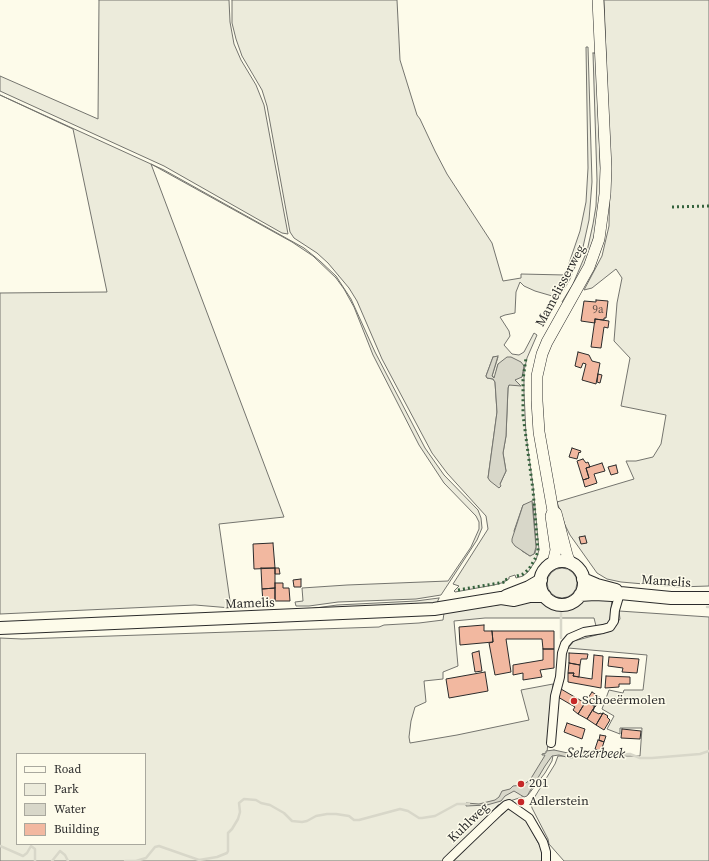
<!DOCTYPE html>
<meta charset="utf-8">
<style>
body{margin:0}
#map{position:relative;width:709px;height:861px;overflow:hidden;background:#fdfbea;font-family:"Source Serif 4",serif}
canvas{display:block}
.legend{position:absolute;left:16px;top:753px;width:130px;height:92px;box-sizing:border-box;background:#fdfbea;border:1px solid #a9a89e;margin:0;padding:5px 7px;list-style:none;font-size:12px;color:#2b2b2b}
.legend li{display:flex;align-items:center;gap:8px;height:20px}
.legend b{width:20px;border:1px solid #a9a89e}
</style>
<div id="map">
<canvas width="709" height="861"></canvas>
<ul class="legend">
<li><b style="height:5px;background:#fdfbea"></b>Road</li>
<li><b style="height:11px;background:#ecebdb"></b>Park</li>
<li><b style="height:11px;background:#d8d7c9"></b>Water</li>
<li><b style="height:11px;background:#f2b8a0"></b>Building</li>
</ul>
</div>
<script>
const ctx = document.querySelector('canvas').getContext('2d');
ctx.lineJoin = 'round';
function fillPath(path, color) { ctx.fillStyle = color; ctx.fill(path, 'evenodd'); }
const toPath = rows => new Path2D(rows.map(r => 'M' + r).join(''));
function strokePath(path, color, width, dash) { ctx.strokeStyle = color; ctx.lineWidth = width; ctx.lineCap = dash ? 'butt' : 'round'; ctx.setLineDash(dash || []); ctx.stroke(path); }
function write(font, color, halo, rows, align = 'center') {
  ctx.font = font + ' "Source Serif 4",serif'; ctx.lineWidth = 3; ctx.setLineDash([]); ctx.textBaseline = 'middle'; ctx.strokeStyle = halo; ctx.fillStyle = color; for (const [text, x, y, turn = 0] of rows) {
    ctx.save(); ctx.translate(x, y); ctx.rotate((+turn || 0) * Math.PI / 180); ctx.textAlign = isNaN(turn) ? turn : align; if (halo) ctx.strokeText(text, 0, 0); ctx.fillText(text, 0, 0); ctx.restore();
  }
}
const green = toPath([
 [99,0,229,0,230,22,234,44,241,60,256,85,264,105,288,234,282,233,164,166,0,91,0,76,98,119,99,0],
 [232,0,397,0,400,60,417,115,420,119,435,151,447,174,492,243,503,281,521,278,521,274,565,275,580,231,586,202,588,168,586,47,588,47,592,182,589,220,583,247,570,279,559,298,535,291,524,286,520,282,516,292,515,313,505,315,500,317,509,331,510,336,504,345,512,354,519,355,524,352,534,333,537,335,527,358,524,371,524,392,526,435,533,486,539,550,536,560,528,572,523,576,516,578,515,575,509,577,509,579,505,580,505,582,494,585,455,592,454,591,459,586,453,584,488,529,486,516,447,473,432,453,382,359,357,301,349,288,328,263,317,253,294,238,290,232,267,106,262,90,242,56,236,39,232,23,232,0],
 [493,357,498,357,492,376,495,378,498,364,524,366,522,377,517,378,515,380,517,382,509,385,508,388,506,436,503,453,506,471,500,484,488,478,497,412,495,382,493,379,487,378,486,376,493,357],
 [533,503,536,547,535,553,530,556,522,551,514,531,523,505,533,503],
 [604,0,709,0,709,586,678,587,621,582,607,579,597,573,570,535,565,525,557,502,634,479,626,461,636,461,653,457,661,444,666,415,621,406,630,358,614,341,617,303,622,278,616,269,592,288,584,290,602,256,609,226,610,168,604,0],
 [593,53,596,53,601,183,599,216,589,258,565,304,562,302,573,284,587,251,593,224,596,206,597,180,593,53],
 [0,95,164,170,304,248,320,261,336,276,351,299,375,352,425,448,444,475,478,510,481,518,482,528,477,540,441,595,416,599,338,602,309,606,296,606,295,602,303,601,302,588,347,585,448,581,471,547,479,529,479,522,476,516,444,483,419,445,373,355,354,307,344,289,336,278,313,256,292,242,151,164,284,517,219,524,231,608,195,605,0,614,0,293,107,292,73,129,0,95],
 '547 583a15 15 0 1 1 30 0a15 15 0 1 1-30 0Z',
 [589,597,612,598,610,621,605,625,596,626,594,618,485,618,454,621,458,666,443,672,443,679,424,681,426,702,415,707,411,721,409,737,410,743,457,735,529,720,521,690,553,684,547,753,553,755,552,761,545,773,528,795,498,805,443,861,0,861,0,638,22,639,379,627,384,625,419,623,443,620,444,613,535,599,545,602,559,607,568,607,589,597],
 [17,754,145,754,145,844,17,844,17,754],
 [439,598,437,603,427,605,308,609,337,605,416,601,439,598],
 [619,611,709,617,709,861,564,861,549,844,548,839,532,808,531,803,555,764,558,756,640,756,642,728,620,728,620,734,607,729,614,716,602,709,609,690,623,693,624,690,643,690,647,655,568,648,574,641,611,631,620,619,619,611],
 [508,809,519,814,526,820,542,850,542,861,452,861,508,809]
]);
fillPath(green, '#ecebdb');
strokePath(green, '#74746e', 1);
const water = toPath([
 [498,356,492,376,494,378,498,364,507,357,511,357,521,362,524,366,522,377,515,380,521,386,509,385,508,388,506,436,503,453,506,471,500,484,501,486,499,488,490,481,488,478,497,412,495,382,493,379,487,378,486,376,493,357,498,356],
 [532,501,536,547,534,554,530,556,515,546,512,542,512,539,523,505,532,501],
 [554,750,577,755,577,757,570,758,559,755,552,756,545,766,527,796,524,797,514,791,505,796,501,801,487,805,466,806,466,803,479,804,495,800,499,797,502,791,510,789,513,786,523,785,530,780,544,757,545,755,542,755,542,754,546,753,546,751,554,750]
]);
fillPath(water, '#d8d7c9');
strokePath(water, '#74746e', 1);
strokePath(toPath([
 [707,607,709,607],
 [561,613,561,638],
 [575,756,630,754,640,758,652,758,700,754,709,751],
 [0,846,23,856,27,853,31,846,35,849,35,861],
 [52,861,60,851,65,855,68,861],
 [125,861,135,861],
 [136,861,146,858,155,847,159,846,199,860,217,857,227,853,228,851,228,833,232,829,238,819,240,812,239,803,244,799,256,800,261,803,270,805,284,813,292,821,302,822,307,821,316,816,327,814,336,814,349,816,354,820,359,820,400,809,408,811,419,818,422,818,435,816,457,804,469,804]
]), '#d8d7c9', 2.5);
const building = toPath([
 [596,300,608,301,606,318,604,318,604,320,595,319,595,323,581,321,584,301,596,302,596,300],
 [595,319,609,321,608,328,604,327,601,348,591,347,595,319],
 [578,352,589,355,592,361,600,363,596,384,582,380,586,364,583,363,581,368,575,366,578,352],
 [598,374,602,375,600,383,597,382,598,374],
 [572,448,581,451,580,453,579,452,577,459,569,457,572,448],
 [583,459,586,463,588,462,590,467,586,468,589,478,583,480,577,461,583,459],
 [602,463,605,471,594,474,597,483,585,487,583,480,589,478,586,468,602,463],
 [616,465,618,473,611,475,608,467,616,465],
 [585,536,587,543,581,544,579,537,585,536],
 [273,543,275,568,254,569,253,544,273,543],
 [261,568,275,568,275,588,262,589,261,568],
 [275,568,279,568,280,574,275,574,275,568],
 [301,579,301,587,294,587,293,580,301,579],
 [275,583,283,583,283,588,289,588,290,601,275,601,275,583],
 [275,588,275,601,263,602,262,589,275,588],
 [484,625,484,631,492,631,493,642,460,645,459,627,484,625],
 [492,631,554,631,554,649,543,649,542,639,506,639,511,672,495,675,489,643,493,642,492,631],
 [543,649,554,649,554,668,540,670,542,677,523,680,523,673,513,675,513,665,543,660,543,649],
 [479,651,482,671,475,672,472,653,479,651],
 [569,653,588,654,587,659,581,659,580,665,569,663,569,653],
 [594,655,603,656,601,688,568,682,568,673,574,673,573,676,592,679,594,655],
 [609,657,639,659,637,673,622,672,623,668,608,666,609,657],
 [569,663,580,665,579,677,573,676,574,673,568,673,569,663],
 [485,672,488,691,449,698,446,679,485,672],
 [606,676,630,677,630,684,619,684,619,687,605,688,606,676],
 [561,689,585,703,578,714,573,710,575,707,558,697,561,689],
 [592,692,601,698,595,707,586,701,592,692],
 [586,701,595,706,587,719,578,714,586,701],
 [595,706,593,711,599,714,600,713,602,714,603,713,596,725,587,719,595,706],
 [603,713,608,716,607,717,610,720,604,730,596,725,603,713],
 [567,723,585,729,582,739,564,732,567,723],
 [622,729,641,731,640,739,621,738,622,729],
 [600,735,606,736,604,742,599,740,600,735],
 [598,740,604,742,601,751,595,749,598,740]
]);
fillPath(building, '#f2b8a0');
strokePath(building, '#2b2b2b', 1);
const street = toPath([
 [551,743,555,696,560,677,562,653,565,644,570,638,584,632,603,629,610,627,614,621,615,610,620,593],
 [447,861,498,812,506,805,509,804,529,818,543,842,546,852,546,861]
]);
const secondary = toPath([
 [556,513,567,555,570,563],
 [553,563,556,550,551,516,553,511,539,432,537,401,537,376,542,354,547,342,589,267,599,239,605,194,606,168,598,0]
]);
const primary = toPath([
 '540 583a22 22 0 1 1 44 0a22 22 0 1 1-44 0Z',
 [583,579,597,585,616,590],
 [580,595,595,594,612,595,620,593,671,598,709,598],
 [506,596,529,587,541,580],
 [0,628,434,609,501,598,514,600,530,596,545,596]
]);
strokePath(street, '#2b2b2b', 10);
strokePath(secondary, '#2b2b2b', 12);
strokePath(primary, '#2b2b2b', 14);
strokePath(street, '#fdfbea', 8);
strokePath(secondary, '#fdfbea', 11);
strokePath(primary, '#fdfbea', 12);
strokePath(toPath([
 [672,207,709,206],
 [517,576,523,574,529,569,536,557,538,551,533,490,523,415,523,380,526,358],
 [458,590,505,582,505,580,508,579]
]), '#34623c', 3, [2, 3]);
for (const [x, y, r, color] of [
 [574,701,4,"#c62828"],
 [521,784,4,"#c62828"],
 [521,802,4,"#c62828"]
]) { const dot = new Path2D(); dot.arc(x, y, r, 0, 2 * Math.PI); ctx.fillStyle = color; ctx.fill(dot); strokePath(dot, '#fdfbea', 1.5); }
write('11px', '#5d4e48', null, [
 ["9a",598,310]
]);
write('13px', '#2b2b2b', '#fdfbea', [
 ["Mamelisserweg",561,286,-62],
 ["Mamelis",666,582,4],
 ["Mamelis",250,604,-2],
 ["Kuhlweg",469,823,-44]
]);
write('13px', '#2b2b2b', '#fdfbea', [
 ["Schoeërmolen",582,701],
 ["201",529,784],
 ["Adlerstein",529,802]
], 'left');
write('italic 14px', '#2b2b2b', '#fdfbea', [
 ["Selzerbeek",596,754,1]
]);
</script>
